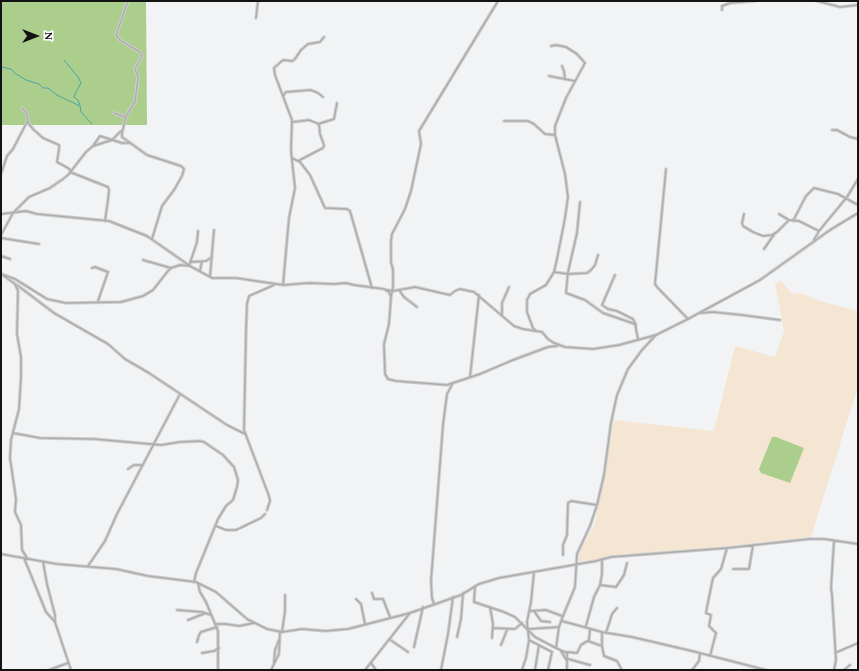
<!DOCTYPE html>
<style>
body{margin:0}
#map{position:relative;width:859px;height:671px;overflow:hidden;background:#f2f3f5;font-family:Spectral,serif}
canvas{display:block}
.frame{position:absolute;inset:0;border:2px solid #131314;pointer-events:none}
.north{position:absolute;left:16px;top:16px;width:40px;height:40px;-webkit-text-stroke:3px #fff;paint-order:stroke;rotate:90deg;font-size:11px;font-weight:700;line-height:16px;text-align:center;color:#131314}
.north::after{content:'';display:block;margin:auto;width:14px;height:18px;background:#131314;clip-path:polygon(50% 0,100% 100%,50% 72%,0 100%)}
</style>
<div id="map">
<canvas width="859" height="671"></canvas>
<div class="frame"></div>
<div class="north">N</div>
</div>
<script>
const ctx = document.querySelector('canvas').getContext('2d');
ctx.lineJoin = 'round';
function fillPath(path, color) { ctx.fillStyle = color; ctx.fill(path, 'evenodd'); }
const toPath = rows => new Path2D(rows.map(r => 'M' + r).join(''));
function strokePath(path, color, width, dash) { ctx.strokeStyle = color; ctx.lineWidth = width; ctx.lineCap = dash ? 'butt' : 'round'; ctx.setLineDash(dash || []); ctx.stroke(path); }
fillPath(toPath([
 [781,281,793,294,800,293,820,301,858,311,858,387,811,537,579,562,579,553,595,523,614,420,714,431,735,346,775,357,784,331,775,283]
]), '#f5e6d3');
fillPath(toPath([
 [1,1,146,1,147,125,1,125],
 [772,437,776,437,804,448,790,483,761,473,759,469]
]), '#acce8c');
strokePath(toPath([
 [64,60,78,77,81,83,75,94,74,97,78,100,80,105],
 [1,67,11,69,16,74,26,80,39,84,43,88,48,88,57,95,80,106,81,112,92,124]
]), '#49a5a6', 1);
const minor = toPath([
 [128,1,116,35,121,41,140,52,142,56,135,69,138,77,135,102,126,116,122,133,122,137,147,155,181,166,184,169,182,176,174,190,162,206,152,239],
 [817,1,840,7,858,5],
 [722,10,722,6,730,3,755,1],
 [256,18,258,1],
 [551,46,556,45,566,47,577,54,585,63,566,98,555,126,555,135,565,174,568,197,565,218,557,259,554,272,546,285,530,294,527,300,527,312,533,328,536,331,542,332,548,339,554,343,565,347,593,349,619,345,656,335,688,319,760,280,830,230,858,213],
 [562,66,564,71,565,79],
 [549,76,575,81],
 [283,96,286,92,311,90,318,93,323,97],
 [22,108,27,114,28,123,34,130,43,138,59,145,59,149,57,162,68,168,71,171],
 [114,113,125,117],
 [504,121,528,121,534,124,545,134,555,135],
 [293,122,309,120,319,124,320,134,324,145,323,148,298,161],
 [318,124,334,119,337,103],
 [832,130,837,130,850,137,858,139],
 [93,146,100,136,122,143,129,143],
 [292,158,300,162,310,175,325,208,347,209,350,211,372,288],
 [666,169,655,284,657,287,688,319],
 [70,172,108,187,109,190,108,200,105,221],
 [1,174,7,156,13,149,27,122],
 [580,202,577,233,568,272,566,293,585,300,603,313,635,324,638,339],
 [1,214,26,211,37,214,109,221,147,236,190,266],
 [744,214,742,223,743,226,753,232,763,236,772,235,777,232,789,220,799,221,819,231],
 [779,214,789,220],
 [793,221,806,196,814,188,838,194,858,205],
 [1,235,13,213,29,197,50,188,63,179,68,175,86,152,93,146,112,140,121,131],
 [1,238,39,244],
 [814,240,819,231,847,197,858,179],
 [764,249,775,233],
 [1,256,10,259],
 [143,260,171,268],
 [191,262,206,261,212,257],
 [189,266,197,242,198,231],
 [92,268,95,267,108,272,98,301],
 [200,271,202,261],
 [554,272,568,274,587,273,591,270,595,265,598,255],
 [1,274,15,279,47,299,66,303,121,302,143,296,153,290,168,271,171,268,180,265,190,266,212,278,236,278,283,285,309,283,334,284,346,283,354,285,384,289,389,292,391,297,389,324,384,344,385,374,388,379,396,381,447,385,480,374,513,360,548,347,557,346],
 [615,275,602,305,608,309,617,311,633,319,636,325],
 [4,276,15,284,18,291,17,334,21,357,21,377,19,409,11,440,10,458,16,499,15,512,21,525,22,550,27,558],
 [210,277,214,230],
 [17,285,54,313,108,344,125,359,149,373,227,425,245,434],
 [283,285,289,218,295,188,291,151,292,120,275,75,274,68,283,60,292,61,295,59,301,50,308,44,320,42,324,37],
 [387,290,393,291,415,287,450,295,455,291,460,289,474,292,514,326,523,329,535,331],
 [399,290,404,297,417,307],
 [391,297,393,287,393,270,391,262,391,241,392,234,405,209,411,191,421,144,419,131,498,1],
 [701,313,713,312,742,315,780,320],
 [502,316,502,303,509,287],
 [470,377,479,295],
 [13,433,40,438,94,439,161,445,180,442,200,441,204,442,223,455,234,467,238,480,237,487,233,500,226,506,218,519,196,573,194,582],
 [128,469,134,465,143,465],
 [267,510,270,501,269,496,244,430,246,331,247,304,249,296,274,285],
 [216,526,226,530,236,530,261,518,265,514],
 [834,541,831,588,832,595,836,660,834,670],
 [1,554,57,564,116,569,148,576,196,582,216,592,247,619,267,629,282,632,302,629,325,631,348,629,410,613,461,595,479,584,499,578,596,561,611,557,727,548,809,539,824,539,858,544],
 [563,555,563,545,567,535,568,503,571,501,597,505],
 [24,558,46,612,55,622,71,670],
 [43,562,47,584,55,615,55,622],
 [88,566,105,541,117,514,180,394],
 [733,569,749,569,753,545],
 [198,583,200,592,206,602,218,631,218,670],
 [600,585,616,587,624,575,627,563],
 [475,586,474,602,504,612,515,617,535,637,556,648],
 [372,593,374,599,383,599,390,617],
 [356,599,361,604,365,624],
 [434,604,432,598,431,581,443,425,447,394,453,383],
 [490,607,493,624,492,638],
 [177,610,202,612,211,615],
 [529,611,546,610,562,616],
 [534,611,541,621,550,622],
 [188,620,206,613],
 [562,621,602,632,632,637,692,651,766,670],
 [215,624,226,624,239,626,254,623],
 [586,626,594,597,600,585,602,574,602,559],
 [493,628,515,629,522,623],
 [529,629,559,627],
 [282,632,285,611,285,595],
 [602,632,602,646],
 [606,633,612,614,617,608],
 [457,637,461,619,463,593],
 [389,639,408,652],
 [529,640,552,652,548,670],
 [588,641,602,646,604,656,617,661,622,670],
 [197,642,199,635,201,632,217,627],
 [501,645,507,630],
 [414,647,423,607],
 [561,651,567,661],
 [567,652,577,653,581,645,589,640,590,629],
 [202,653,214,651,219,648],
 [835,653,858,643],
 [710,656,716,633,709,626,711,615,706,613,707,607,713,578,721,569,727,548],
 [568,659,590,665],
 [274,663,275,650,279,640],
 [371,663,376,670],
 [49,670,68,663],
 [271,670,279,654,280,632],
 [365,670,410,613],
 [441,670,448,634,453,597],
 [522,670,526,658,529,640,527,622,531,602,534,572],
 [535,670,539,645],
 [567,670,567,653,556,648,559,627,563,616,575,587,577,554,590,526,597,505,604,475,611,423,617,395,628,369,642,350,655,336],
 [692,670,699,661,700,653],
 [844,670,850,665]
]);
strokePath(minor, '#cecfd1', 3.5);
strokePath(minor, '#adadac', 1.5);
</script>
